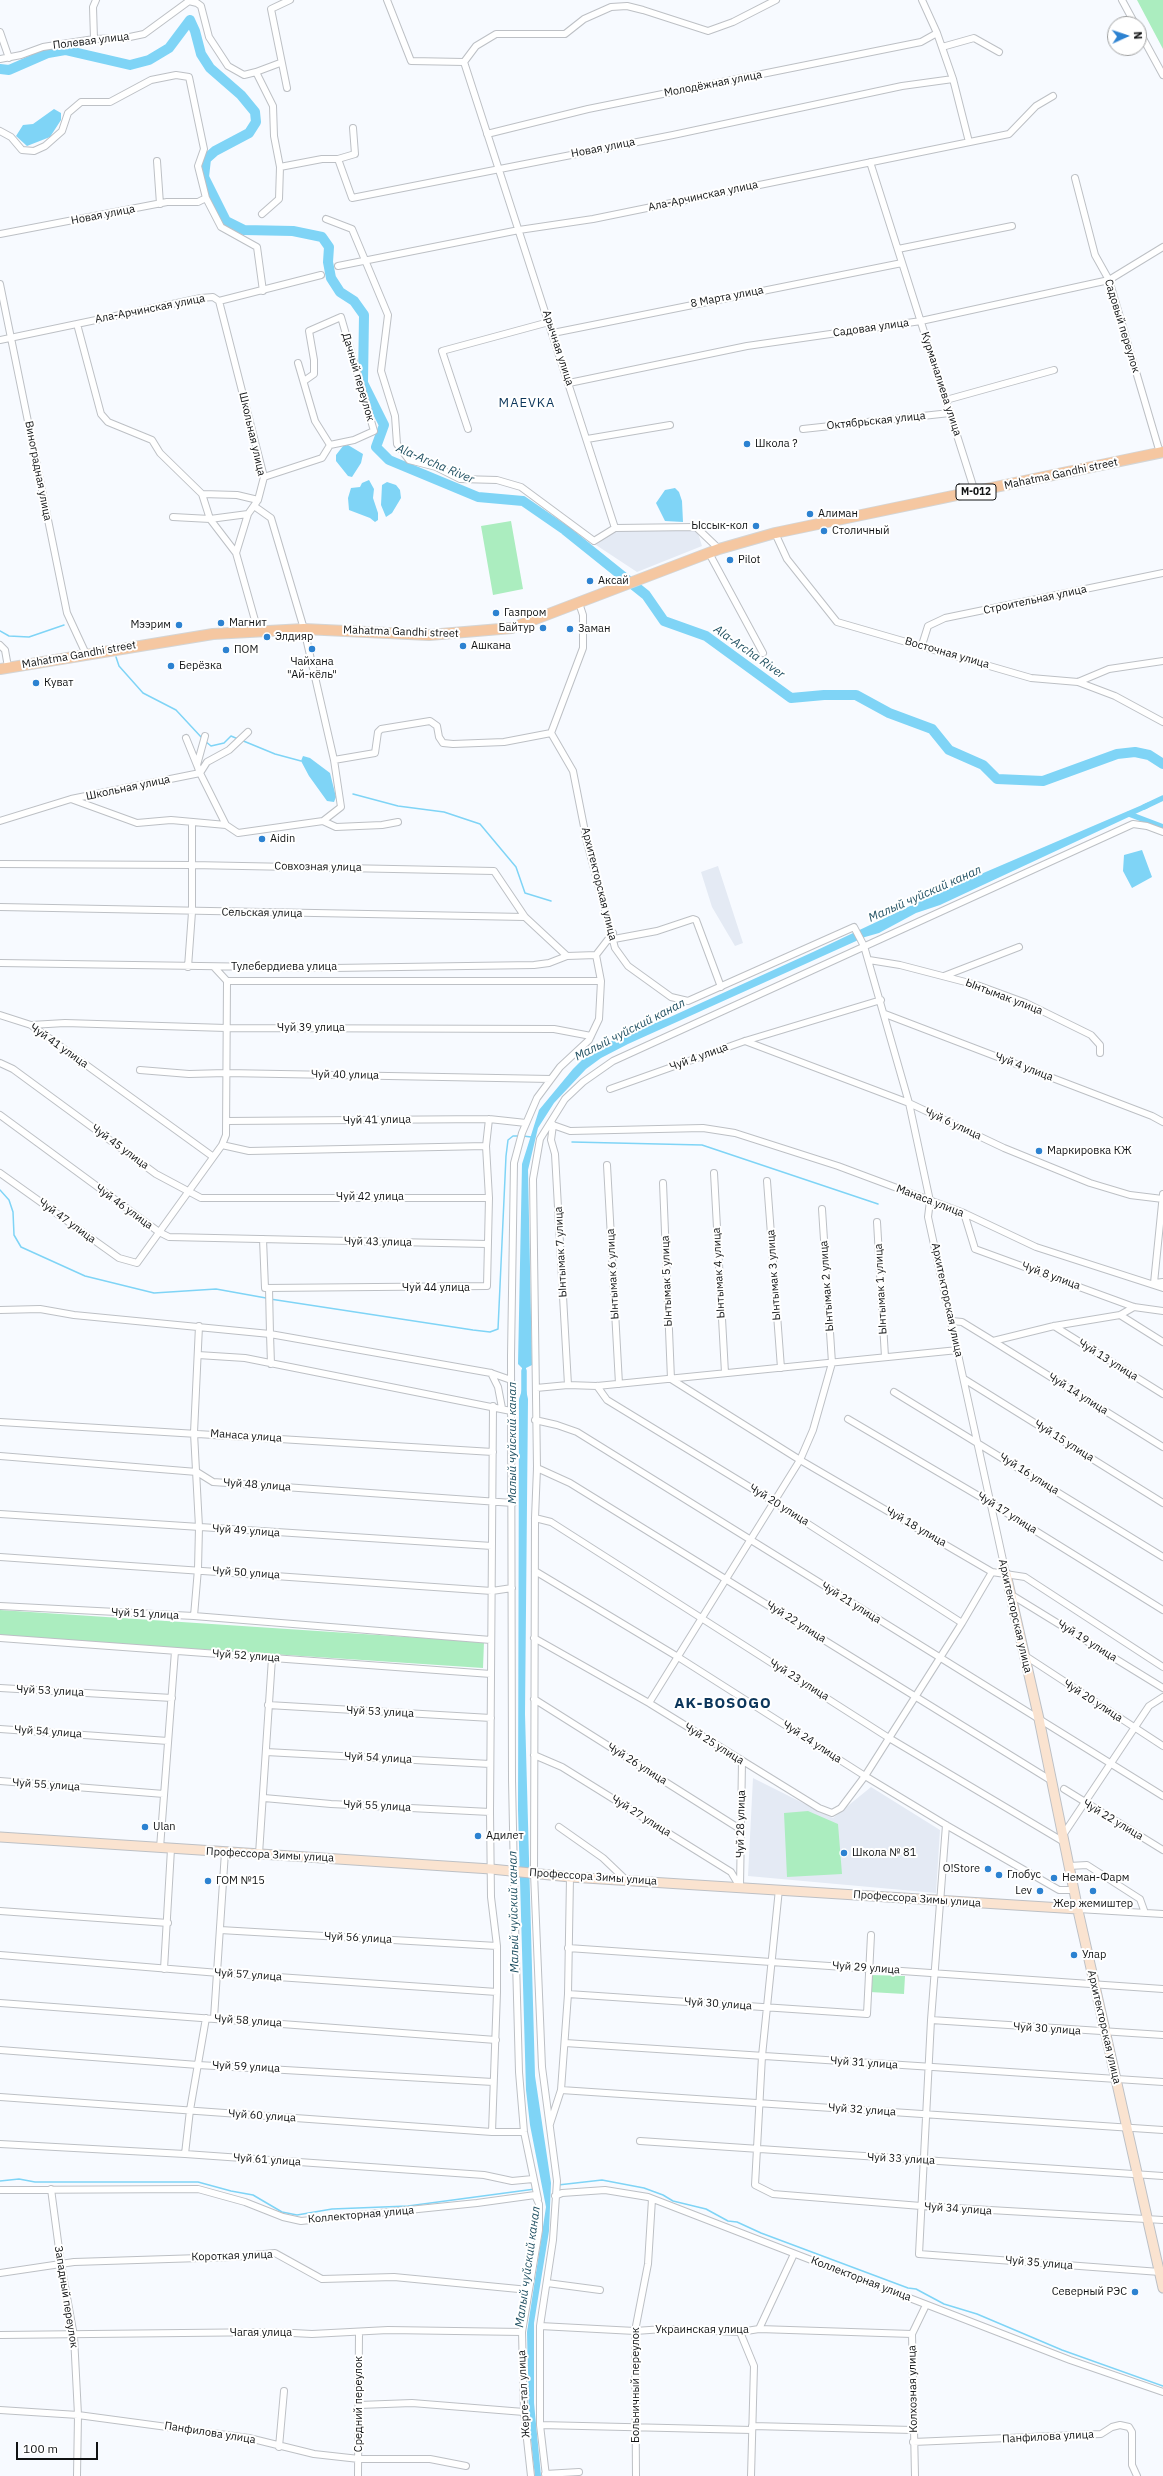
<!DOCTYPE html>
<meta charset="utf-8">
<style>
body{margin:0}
#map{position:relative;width:1163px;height:2476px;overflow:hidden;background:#f7faff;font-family:"IBM Plex Sans",sans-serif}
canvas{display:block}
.north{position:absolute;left:1107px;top:16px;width:40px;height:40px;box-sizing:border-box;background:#fff;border:1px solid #a0a1a1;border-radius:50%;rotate:87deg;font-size:11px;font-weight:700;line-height:16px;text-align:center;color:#111314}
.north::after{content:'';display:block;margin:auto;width:14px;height:18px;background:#2c82d1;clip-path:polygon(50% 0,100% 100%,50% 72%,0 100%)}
.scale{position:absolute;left:16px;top:2442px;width:82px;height:18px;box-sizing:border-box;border:2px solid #111314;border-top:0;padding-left:5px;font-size:12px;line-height:14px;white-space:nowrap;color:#111314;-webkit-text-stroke:3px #fff;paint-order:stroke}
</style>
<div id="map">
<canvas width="1163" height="2476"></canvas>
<div class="north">N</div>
<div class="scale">100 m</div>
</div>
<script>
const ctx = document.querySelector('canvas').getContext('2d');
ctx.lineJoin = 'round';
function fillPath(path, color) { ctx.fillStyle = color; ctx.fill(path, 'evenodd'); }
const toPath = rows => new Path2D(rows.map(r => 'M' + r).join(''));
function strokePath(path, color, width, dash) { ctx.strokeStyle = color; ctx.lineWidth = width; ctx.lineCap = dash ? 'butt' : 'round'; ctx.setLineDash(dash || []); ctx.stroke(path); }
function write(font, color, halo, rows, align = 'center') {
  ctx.font = font + ' "IBM Plex Sans",sans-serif'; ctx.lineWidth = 4; ctx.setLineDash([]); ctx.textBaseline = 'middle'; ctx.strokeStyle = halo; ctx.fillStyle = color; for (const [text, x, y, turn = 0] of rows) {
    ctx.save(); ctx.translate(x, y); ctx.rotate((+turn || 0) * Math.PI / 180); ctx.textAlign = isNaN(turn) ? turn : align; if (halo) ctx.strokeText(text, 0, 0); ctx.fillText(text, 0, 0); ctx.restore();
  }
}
fillPath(toPath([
 [615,530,697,530,702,546,637,572,596,545],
 [718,866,743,943,735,946,712,907,701,872],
 [753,1778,833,1818,871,1787,940,1830,936,1893,748,1876]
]), '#e4eaf4');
fillPath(toPath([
 [1137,0,1163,0,1163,49],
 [511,521,523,589,493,595,481,526],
 [0,1610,484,1642,483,1668,0,1636],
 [808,1811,838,1824,842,1874,787,1877,784,1813],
 [871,1975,905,1976,904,1994,870,1992]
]), '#abedbf');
fillPath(toPath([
 [54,109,61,113,61,120,50,137,27,146,16,136,23,125,33,124],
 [348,445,363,454,361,463,352,477,348,476,336,461,336,455,343,446],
 [369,480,374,489,373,498,378,513,378,520,375,522,370,518,349,510,348,498,351,488,360,487,362,483],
 [387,482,396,485,400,490,401,498,392,513,386,517,381,505,382,485],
 [675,488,679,492,682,501,683,522,665,521,656,503,665,490],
 [303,756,310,758,330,773,336,797,334,802,327,801,309,776,301,761],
 [1149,802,1151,805,1148,808,940,905,916,913,879,933,865,937,628,1044,601,1058,586,1069,554,1103,538,1128,528,1170,532,1365,526,1368,526,1378,522,1378,522,1368,518,1364,522,1164,539,1110,573,1069,590,1052,615,1039,668,1018,813,952,946,889],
 [1142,850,1152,877,1132,888,1123,871,1124,855],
 [522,1390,526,1390,528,1399,525,1714,535,2076,551,2183,549,2231,534,2323,534,2403,541,2476,535,2476,533,2460,529,2420,527,2332,546,2207,530,2125,526,2090,518,1810,519,1399]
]), '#7fd4f6');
strokePath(toPath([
 [0,631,9,636,29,637,64,625],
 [116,657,119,666,143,693,176,710,202,738],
 [241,740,275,754,301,761],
 [205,741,211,746,224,743,231,736,238,739],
 [353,794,398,806,444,812,480,824,516,867,525,893,551,901],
 [523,1136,531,1137],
 [572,1142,702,1145,878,1204],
 [0,1190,9,1200,13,1212,14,1235,21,1247,85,1276,154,1293,216,1289,266,1298],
 [270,1299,473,1330,490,1332,498,1329,506,1156,508,1140,513,1136,519,1136],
 [0,2181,19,2179,35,2182,198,2182,231,2191,253,2195,282,2212,297,2215,332,2209,408,2206,535,2189],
 [558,2185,602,2180,644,2188,663,2195,673,2201,706,2209,728,2221,737,2222,761,2233,908,2288,916,2289,944,2304,977,2314,1062,2350,1163,2386]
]), '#7fd4f6', 1.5);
strokePath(toPath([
 [1144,807,1163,798],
 [1129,814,1163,827],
 [524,1371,524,1396]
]), '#7fd4f6', 5.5);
strokePath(toPath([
 [0,69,9,70,48,53,65,50,130,65,149,60,169,48,190,20,195,31,201,54,210,68,241,95,255,112,256,122,249,133,215,151,206,159,204,177,226,221,244,230,293,231,322,237,329,247,328,262,331,278,340,292,354,301,364,315,363,383,384,425,376,447,389,460,478,497,523,501,565,530,646,595,664,621,706,636,791,698,824,695,856,695,889,713,932,729,949,750,983,765,997,779,1043,781,1117,754,1135,752,1149,755,1163,764]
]), '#7fd4f6', 10);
const street = toPath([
 [387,0,411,61,464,62,476,46,496,34,565,34,584,19,611,7,627,6,643,10,708,31,733,22,776,0],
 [922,0,937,33,953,79,969,142],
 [1122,0,1135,24],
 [1139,31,1163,75],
 [0,32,9,58],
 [94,39,93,7,96,0],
 [942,47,974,38,999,52],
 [0,59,21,55,43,47,94,39,125,38,144,34,189,1,197,3,201,6,209,37,228,66,244,75,256,72,273,106,274,136,280,167,279,199,262,214],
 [464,62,615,528,696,527,719,549],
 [256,72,280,63],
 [287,88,271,9,290,0],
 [0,131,11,137,22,150,34,151,45,146,62,131,68,113,81,102,110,102,151,80,176,75,189,77,204,149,198,166,206,198,221,227,257,247,263,291],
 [487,134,588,109,921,42,937,33],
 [338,159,355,154,353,128],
 [157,161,160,204],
 [870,162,975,492],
 [280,167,322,159,338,159,352,198,673,135,902,86,953,79],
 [1075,178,1095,255,1109,280,1160,453],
 [326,219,352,229,388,315,381,371,395,416,397,444,409,460,436,467,460,479,497,480,521,487,594,541,615,528],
 [0,234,167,202,198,202,206,198],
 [898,249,1012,226],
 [338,266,519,230,593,219,1009,134,1036,106,1053,96],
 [0,284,67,613,86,654],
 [77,324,101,414,108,422,152,440,160,453,202,494,210,519,248,514,258,500,264,477,219,301],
 [553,333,902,263],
 [0,340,201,298,213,297,219,301,321,275],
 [298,363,315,421,330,445],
 [569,383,747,346,921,321,1109,280,1163,247],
 [946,400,1054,370],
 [468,429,442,351,549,322],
 [803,429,950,413],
 [587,439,670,425],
 [264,477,322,458,330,445,354,440,374,431,341,317,309,331,314,360,314,374,304,381],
 [202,494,237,495,258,500],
 [173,517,210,519,236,553,258,631],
 [775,533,787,559,837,622,1031,678,1078,682,1109,669,1163,661],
 [236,553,248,514],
 [709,553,763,653],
 [579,603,583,615,583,648,551,733,573,771,587,842,615,948,628,966,671,997,688,1001,854,927,864,946,909,1103,930,1201,928,1217,1006,1574],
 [0,645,5,650,8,667],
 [922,645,928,626,945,618,1163,573],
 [1078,682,1115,696,1163,722],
 [186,738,197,765],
 [334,760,375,753,378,732,381,729,430,721,437,726,439,737,443,743,453,744,504,742,551,733],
 [200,773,207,762,229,750,248,732],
 [200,773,197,765,205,736],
 [71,799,137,823,171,820,226,825,238,833,323,821,341,807,334,760,304,629,271,518,254,506],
 [0,821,71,799,200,773,226,825],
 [323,821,336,827,382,825,398,822],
 [0,864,192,865,494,871,525,917,567,956,596,955],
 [0,907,525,917],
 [614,939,657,931,693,919,696,920,721,987],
 [869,960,900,965,977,985,1026,1003,1091,1035,1100,1045,1100,1053],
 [0,963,333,968,534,965,549,963,567,956],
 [188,967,192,912,192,823],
 [944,976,1019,947],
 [227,981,601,981],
 [885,1014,1152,1116,1163,1122],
 [0,1015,31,1025,212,1156],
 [31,1025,65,1023,226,1028,554,1029,591,1036],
 [745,1041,909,1103,1004,1148,1090,1183,1130,1195,1163,1199],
 [0,1063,13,1069,156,1174,201,1198,489,1198],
 [140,1070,189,1074,226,1073,551,1079],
 [610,1089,745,1041,881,1000],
 [0,1115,159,1232,169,1237,487,1244],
 [227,1121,489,1119,526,1123],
 [551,1122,553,1125,551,1140,555,1154,568,1385],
 [553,1125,570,1131,703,1128,735,1133,838,1166,964,1213,1036,1247,1163,1288],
 [222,1145,249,1151,486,1146],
 [607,1165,619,1384],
 [0,1173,119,1258,137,1263,222,1145,226,1135,227,981,214,967],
 [714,1173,725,1373],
 [767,1181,781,1368],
 [663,1183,671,1379,800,1460,992,1572,1025,1577,1163,1667],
 [1163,1194,1154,1283,1163,1282],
 [964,1213,975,1249,1134,1307,1163,1311],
 [877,1222,885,1357],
 [263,1239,265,1288,487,1286,489,1198,486,1146,489,1119],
 [269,1288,270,1334,491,1373,511,1380],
 [0,1310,40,1309,74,1315,270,1334,271,1364],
 [1120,1315,1163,1342],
 [952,1321,962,1322,993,1341,1054,1326,1120,1315,1134,1307],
 [1054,1326,1163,1394],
 [993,1341,1163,1447],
 [198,1355,245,1358,511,1411],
 [491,1373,498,1387,502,1408],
 [964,1379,1163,1503],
 [597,1386,607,1400,774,1502,962,1623],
 [536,1388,568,1385,597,1386,958,1350],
 [894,1392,1163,1557],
 [848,1419,989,1502,1163,1610],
 [535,1420,557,1425,577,1432,1163,1796],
 [0,1422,493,1452],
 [0,1456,197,1472,213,1482,513,1503],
 [537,1468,570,1483,1052,1781],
 [0,1514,492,1546],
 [535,1518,551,1522,889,1738,1064,1842],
 [0,1557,492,1591,512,1588],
 [535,1571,678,1657,865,1776,946,1825,1059,1890,1074,1890],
 [1010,1594,1163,1688],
 [0,1606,194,1616,491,1640],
 [194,1616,198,1569,199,1527,194,1433,199,1326],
 [0,1638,491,1674],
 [534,1638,649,1703,819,1808,832,1813,841,1808,865,1776,962,1623,992,1572],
 [1024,1655,1163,1746],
 [0,1688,172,1698],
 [534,1699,740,1829],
 [649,1703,800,1460,813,1430,832,1363,822,1209],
 [268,1705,491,1718],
 [0,1729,168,1741],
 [266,1752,490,1764],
 [534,1755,562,1767,731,1872,740,1887],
 [0,1781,164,1794],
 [1064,1789,1163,1850],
 [264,1798,331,1804,490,1812],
 [946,1825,931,2020,919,2254,1160,2272],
 [559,1827,603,1858,626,1880],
 [1063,1835,1149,1706,1163,1697],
 [160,1848,175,1651],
 [259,1854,272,1658],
 [1069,1866,1087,1865,1140,1899,1145,1913],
 [740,1887,742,1761],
 [779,1889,762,2056,755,2185,773,2194,921,2206,1163,2220],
 [1078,1909,1163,1914],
 [0,1911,168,1923],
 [220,1930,497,1946],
 [568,1948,1163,1989],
 [0,1955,219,1973,497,1992],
 [164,1969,171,1849],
 [568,1994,867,2014,871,1935],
 [0,2003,496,2040],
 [214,2018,225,1852],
 [931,2020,1163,2035],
 [565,2043,1163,2082],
 [0,2050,198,2065,493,2082],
 [561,2090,1163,2130],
 [0,2097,492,2132,524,2132],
 [550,2124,561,2090,568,1994,570,1877],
 [492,2132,497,1992,497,1946,491,1897,490,1812,493,1406],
 [640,2141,1163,2176],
 [0,2144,185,2154,484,2175,512,2181,533,2179],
 [185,2154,190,2110,206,2018],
 [51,2189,61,2264,74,2336,78,2415,77,2476],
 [0,2190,198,2189,245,2202,283,2217,301,2221,477,2203,535,2195,539,2204,539,2230,522,2332,524,2412,531,2476],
 [555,2196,562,2193,605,2190,648,2197,1070,2360,1163,2392],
 [538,2199,524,2132,519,2072,515,1924,512,1780,511,1356,514,1163,522,1133,537,1098,560,1067,589,1040,599,1019,601,981,596,955,613,933],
 [0,2273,74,2262,232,2257,275,2253,322,2279,394,2277,529,2290],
 [547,2283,600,2290],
 [540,2326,635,2331,664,2329,740,2332,759,2329,912,2334],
 [759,2329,794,2254],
 [740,2332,754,2366,751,2476],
 [0,2335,274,2332,312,2334,388,2330,522,2332],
 [359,2405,412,2403,524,2412],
 [0,2410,78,2415,249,2438,314,2454,359,2459,430,2459,466,2466],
 [540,2425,752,2430],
 [752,2426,913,2430],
 [913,2442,1101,2434,1112,2427,1120,2425,1129,2427,1132,2432,1132,2465,1137,2476],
 [279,2447,284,2391],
 [545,2474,579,2472],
 [358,2476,359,2332],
 [546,2476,540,2425,540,2326,553,2240,557,2181,542,2067,534,1873,535,1518,537,1468,533,1179,540,1139,565,1099,583,1082,613,1061,1133,824,1147,826,1163,832],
 [636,2476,635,2331,648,2264,652,2199],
 [915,2476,912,2334,926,2305]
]);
const secondary = toPath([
 [1006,1574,1039,1719,1079,1915,1163,2288],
 [0,1837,491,1869,570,1877,1078,1909]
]);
const primary = toPath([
 [0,669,213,634,304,629,429,635,512,628,719,549,775,533,1163,452]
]);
strokePath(street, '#bdc0c5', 8);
strokePath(secondary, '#bdc0c5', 11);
strokePath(primary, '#d4d5d5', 12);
strokePath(street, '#fff', 6);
strokePath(secondary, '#fae3d0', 9);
strokePath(primary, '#f5c7a1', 10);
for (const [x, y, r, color] of [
 [747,444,4,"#2c82d1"],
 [810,514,4,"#2c82d1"],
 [756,526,4,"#2c82d1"],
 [824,531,4,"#2c82d1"],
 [730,560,4,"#2c82d1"],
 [590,581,4,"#2c82d1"],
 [496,613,4,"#2c82d1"],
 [221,623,4,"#2c82d1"],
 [179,625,4,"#2c82d1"],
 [543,628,4,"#2c82d1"],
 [570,629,4,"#2c82d1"],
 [267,637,4,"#2c82d1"],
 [463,646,4,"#2c82d1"],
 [312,649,4,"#2c82d1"],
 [226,650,4,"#2c82d1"],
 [171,666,4,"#2c82d1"],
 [36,683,4,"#2c82d1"],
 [262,839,4,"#2c82d1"],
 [1039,1151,4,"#2c82d1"],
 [145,1827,4,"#2c82d1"],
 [478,1836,4,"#2c82d1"],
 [844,1853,4,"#2c82d1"],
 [988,1869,4,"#2c82d1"],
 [999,1875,4,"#2c82d1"],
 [1054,1878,4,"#2c82d1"],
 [208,1881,4,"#2c82d1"],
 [1040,1891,4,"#2c82d1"],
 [1093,1891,4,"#2c82d1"],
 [1074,1955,4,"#2c82d1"],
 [1135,2292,4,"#2c82d1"]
]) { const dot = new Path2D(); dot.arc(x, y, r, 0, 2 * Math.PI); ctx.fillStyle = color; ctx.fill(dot); strokePath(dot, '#fff', 1.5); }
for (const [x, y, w] of [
 [976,492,40]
]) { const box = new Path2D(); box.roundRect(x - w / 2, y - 8, w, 16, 3); ctx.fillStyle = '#fff'; ctx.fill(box); strokePath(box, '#111314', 1); }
write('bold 10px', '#111314', null, [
 ["М-012",976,492]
]);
write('11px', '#111314', '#fff', [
 ["Полевая улица",91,41,-7],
 ["Молодёжная улица",713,84,-11],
 ["Новая улица",603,148,-11],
 ["Ала-Арчинская улица",703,196,-12],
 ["Новая улица",103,215,-11],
 ["8 Марта улица",727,297,-11],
 ["Ала-Арчинская улица",150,309,-11],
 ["Садовый переулок",1122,326,73],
 ["Садовая улица",871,328,-8],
 ["Арычная улица",558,348,72],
 ["Дачный переулок",358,377,74],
 ["Курманалиева улица",941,384,72],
 ["Октябрьская улица",876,421,-6],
 ["Школьная улица",252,434,77],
 ["Виноградная улица",38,471,79],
 ["Mahatma Gandhi street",1061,474,-12],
 ["Строительная улица",1035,600,-12],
 ["Mahatma Gandhi street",401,632,2],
 ["Восточная улица",947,653,16],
 ["Mahatma Gandhi street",79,655,-10],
 ["Школьная улица",128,788,-12],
 ["Совхозная улица",318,867,1],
 ["Архитекторская улица",599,884,76],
 ["Сельская улица",262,913,1],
 ["Тулебердиева улица",284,967],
 ["Ынтымак улица",1004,997,21],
 ["Чуй 39 улица",311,1028],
 ["Чуй 41 улица",59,1046,35],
 ["Чуй 4 улица",699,1057,-20],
 ["Чуй 4 улица",1024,1067,21],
 ["Чуй 40 улица",345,1075,1],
 ["Чуй 41 улица",377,1120,-1],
 ["Чуй 6 улица",953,1124,25],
 ["Чуй 45 улица",120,1147,36],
 ["Чуй 42 улица",370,1197],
 ["Манаса улица",930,1201,21],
 ["Чуй 46 улица",124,1207,36],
 ["Чуй 47 улица",67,1221,36],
 ["Чуй 43 улица",378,1242,1],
 ["Ынтымак 7 улица",561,1252,-93],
 ["Ынтымак 4 улица",719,1273,-93],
 ["Ынтымак 6 улица",613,1274,-93],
 ["Ынтымак 3 улица",774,1275,-94],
 ["Чуй 8 улица",1051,1276,20],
 ["Ынтымак 5 улица",667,1281,-92],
 ["Ынтымак 2 улица",827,1286,-94],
 ["Чуй 44 улица",436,1288],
 ["Ынтымак 1 улица",881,1289,-93],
 ["Архитекторская улица",947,1300,78],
 ["Чуй 13 улица",1108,1360,32],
 ["Чуй 14 улица",1078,1394,32],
 ["Манаса улица",246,1436,4],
 ["Чуй 15 улица",1064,1441,32],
 ["Чуй 16 улица",1029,1474,32],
 ["Чуй 48 улица",257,1485,4],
 ["Чуй 20 улица",779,1505,32],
 ["Чуй 17 улица",1007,1513,32],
 ["Чуй 18 улица",916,1527,30],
 ["Чуй 49 улица",246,1531,4],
 ["Чуй 50 улица",246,1573,4],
 ["Чуй 21 улица",851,1603,32],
 ["Чуй 51 улица",145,1614,3],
 ["Архитекторская улица",1015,1616,77],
 ["Чуй 22 улица",796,1622,32],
 ["Чуй 19 улица",1087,1641,32],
 ["Чуй 52 улица",246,1656,4],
 ["Чуй 23 улица",799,1680,32],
 ["Чуй 53 улица",50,1691,3],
 ["Чуй 20 улица",1093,1701,33],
 ["Чуй 53 улица",380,1712,3],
 ["Чуй 54 улица",48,1732,4],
 ["Чуй 24 улица",812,1742,33],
 ["Чуй 25 улица",714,1744,32],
 ["Чуй 54 улица",378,1758,3],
 ["Чуй 26 улица",637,1764,32],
 ["Чуй 55 улица",46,1785,4],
 ["Чуй 55 улица",377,1806,3],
 ["Чуй 27 улица",641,1816,32],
 ["Чуй 22 улица",1113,1820,31],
 ["Чуй 28 улица",741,1824,-89],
 ["Профессора Зимы улица",270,1855,3],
 ["Профессора Зимы улица",593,1877,4],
 ["Профессора Зимы улица",917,1899,4],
 ["Чуй 56 улица",358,1938,3],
 ["Чуй 29 улица",866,1968,4],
 ["Чуй 57 улица",248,1975,4],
 ["Чуй 30 улица",718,2004,4],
 ["Чуй 58 улица",248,2021,4],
 ["Архитекторская улица",1104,2027,77],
 ["Чуй 30 улица",1047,2029,4],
 ["Чуй 31 улица",864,2063,4],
 ["Чуй 59 улица",246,2067,3],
 ["Чуй 32 улица",862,2110,4],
 ["Чуй 60 улица",262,2116,4],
 ["Чуй 33 улица",901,2159,3],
 ["Чуй 61 улица",267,2160,4],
 ["Чуй 34 улица",958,2209,4],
 ["Коллекторная улица",361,2215,-5],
 ["Короткая улица",232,2256,-2],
 ["Чуй 35 улица",1039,2263,5],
 ["Коллекторная улица",861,2279,21],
 ["Западный переулок",66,2297,81],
 ["Украинская улица",702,2330],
 ["Чагая улица",261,2333],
 ["Больничный переулок",636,2385,-90],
 ["Колхозная улица",913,2389,-91],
 ["Жерге-тал улица",524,2394,-93],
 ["Средний переулок",359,2404,-90],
 ["Панфилова улица",210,2433,9],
 ["Панфилова улица",1048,2437,-3]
]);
write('11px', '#111314', '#fff', [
 ["Школа ?",755,444],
 ["Алиман",818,514],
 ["Ыссык-кол",748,526,"right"],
 ["Столичный",832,531],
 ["Pilot",738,560],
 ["Аксай",598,581],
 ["Газпром",504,613],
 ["Магнит",229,623],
 ["Мээрим",171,625,"right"],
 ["Байтур",535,628,"right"],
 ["Заман",578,629],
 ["Элдияр",275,637],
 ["Ашкана",471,646],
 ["ПОМ",234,650],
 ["Чайхана",312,662,"center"],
 ["\"Ай-кёль\"",312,675,"center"],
 ["Берёзка",179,666],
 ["Куват",44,683],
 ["Aidin",270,839],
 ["Маркировка КЖ",1047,1151],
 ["Ulan",153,1827],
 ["Адилет",486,1836],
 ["Школа № 81",852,1853],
 ["O!Store",980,1869,"right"],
 ["Глобус",1007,1875],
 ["Неман-Фарм",1062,1878],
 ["ГОМ №15",216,1881],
 ["Lev",1032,1891,"right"],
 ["Жер жемиштер",1093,1904,"center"],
 ["Улар",1082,1955],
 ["Северный РЭС",1127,2292,"right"]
], 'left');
write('italic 12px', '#1f4f61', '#fff', [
 ["Ala-Archa River",435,464,23],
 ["Ala-Archa River",749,652,35],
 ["Малый чуйский канал",925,894,-24],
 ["Малый чуйский канал",630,1030,-27],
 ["Малый чуйский канал",513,1443,-90],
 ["Малый чуйский канал",514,1912,-91],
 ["Малый чуйский канал",528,2267,-82]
]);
ctx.letterSpacing = '1px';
write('13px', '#0c365b', '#fff', [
 ["MAEVKA",527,403]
]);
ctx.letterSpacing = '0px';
ctx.letterSpacing = '1px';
write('bold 15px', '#0c365b', '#fff', [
 ["AK-BOSOGO",723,1704]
]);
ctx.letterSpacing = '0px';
</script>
